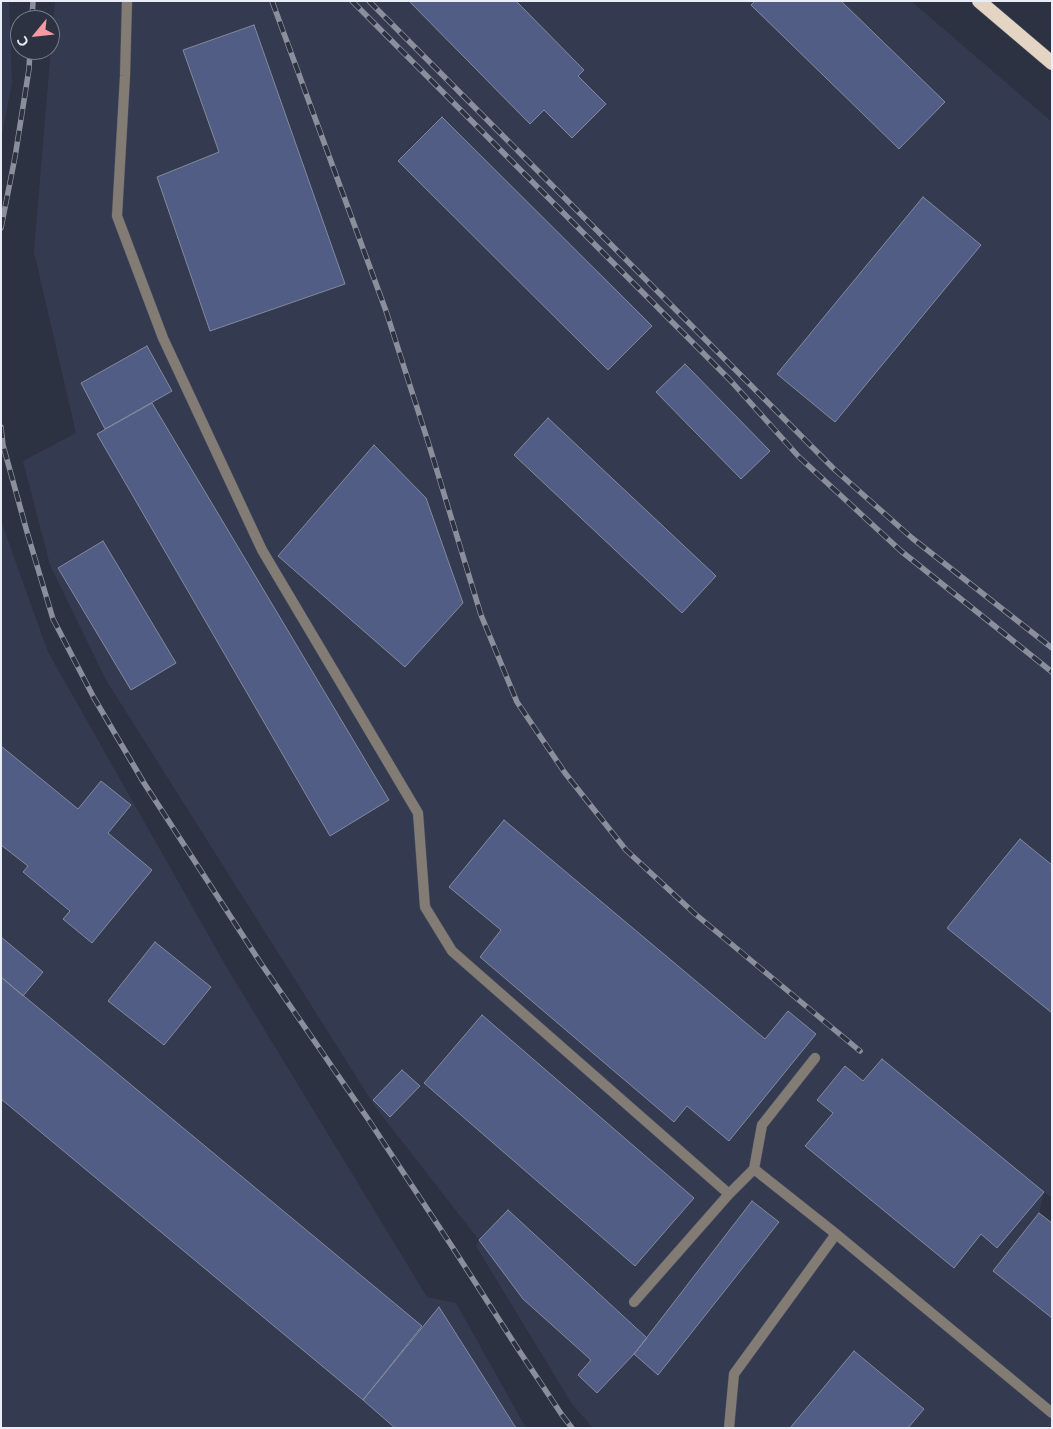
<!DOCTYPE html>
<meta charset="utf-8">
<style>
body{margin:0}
#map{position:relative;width:1053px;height:1429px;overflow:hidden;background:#2d3242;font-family:Ubuntu,sans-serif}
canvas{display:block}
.frame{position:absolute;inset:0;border:2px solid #eaedf8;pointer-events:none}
.north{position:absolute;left:10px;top:10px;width:50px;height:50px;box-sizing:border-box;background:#2d3242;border:1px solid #797d8b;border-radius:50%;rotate:242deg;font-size:14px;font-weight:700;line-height:20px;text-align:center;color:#eaedf8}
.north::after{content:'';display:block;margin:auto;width:18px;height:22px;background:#f49aa2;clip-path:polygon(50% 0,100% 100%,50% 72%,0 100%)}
</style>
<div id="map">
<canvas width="1053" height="1429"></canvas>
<div class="frame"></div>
<div class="north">С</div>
</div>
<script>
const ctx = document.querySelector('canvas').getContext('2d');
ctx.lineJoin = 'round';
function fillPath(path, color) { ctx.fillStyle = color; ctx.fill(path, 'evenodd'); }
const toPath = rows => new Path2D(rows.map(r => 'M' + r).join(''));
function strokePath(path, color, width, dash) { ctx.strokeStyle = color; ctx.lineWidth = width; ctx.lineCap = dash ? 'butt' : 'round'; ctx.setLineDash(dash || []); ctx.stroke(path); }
fillPath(toPath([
 [1,1,9,1,12,83,1,139],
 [55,1,911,1,1052,122,1052,1198,1044,1192,1039,1213,1052,1223,1052,1428,593,1428,572,1404,476,1246,479,1240,376,1108,106,680,50,565,23,461,76,433,34,252],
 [1,521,48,652,227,968,427,1297,456,1303,526,1428,1,1428]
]), '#343b51');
const building = toPath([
 [409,1,516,1,584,70,578,76,606,104,572,138,544,110,530,124,409,1],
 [755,1,841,1,945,102,899,149,751,5,755,1],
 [254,25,345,284,210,331,157,177,219,152,183,50,254,25],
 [442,117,652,326,608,370,398,161,442,117],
 [923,197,981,245,835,422,777,374,923,197],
 [147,346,172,391,105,429,81,383,147,346],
 [685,364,770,451,741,479,656,392,685,364],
 [152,403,389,800,330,836,97,434,152,403],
 [548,418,716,576,682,613,514,455,548,418],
 [374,445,426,498,463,603,405,667,278,556,374,445],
 [103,541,176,663,131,690,58,568,103,541],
 [1,746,78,809,101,781,131,805,108,833,152,870,92,943,63,919,70,911,23,872,28,866,1,845,1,746],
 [504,820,765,1039,788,1011,816,1034,729,1141,687,1106,674,1122,480,957,501,930,449,887,504,820],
 [1020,839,1052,865,1052,1013,947,928,1020,839],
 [1,937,43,972,23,996,1,977,1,937],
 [155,942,211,987,164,1045,108,1001,155,942],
 [1,977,422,1326,363,1400,1,1099,1,977],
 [482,1015,694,1198,635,1266,424,1083,482,1015],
 [882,1059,1044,1192,997,1248,981,1234,954,1268,805,1146,833,1113,817,1100,845,1066,863,1081,882,1059],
 [402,1070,420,1086,390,1117,373,1100,402,1070],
 [752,1201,779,1222,658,1375,634,1354,752,1201],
 [508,1210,647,1338,634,1354,597,1393,578,1375,591,1360,523,1299,479,1240,508,1210],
 [1039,1213,1052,1223,1052,1318,993,1271,1039,1213],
 [439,1307,516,1428,395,1428,363,1400,439,1307],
 [854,1351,924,1409,908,1428,790,1428,854,1351]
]);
fillPath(building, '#525d85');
strokePath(building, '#83899d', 1);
const service = toPath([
 [127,1,125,76,117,216,163,338,262,550,418,813,425,907,452,951,729,1194],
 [754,1169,836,1234,1052,1413],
 [634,1302,729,1194,754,1169,762,1125,815,1058],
 [729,1428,734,1374,836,1234]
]);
const trunk = toPath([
 [979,1,1052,63]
]);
strokePath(service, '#4b505f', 11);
strokePath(trunk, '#4b505f', 15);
strokePath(service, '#837c75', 10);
strokePath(trunk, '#e4d4c3', 14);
const rail = toPath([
 [272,1,386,311,430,448,481,615,517,702,565,773,626,850,694,913,860,1051],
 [352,1,730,380,799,457,901,551,1052,672],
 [369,1,833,468,912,538,1052,648],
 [32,20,33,1],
 [1,228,15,157,29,69,30,50],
 [1,427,3,445,27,532,53,619,94,698,144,783,260,962,368,1119,453,1248,516,1346,562,1415,572,1428]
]);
strokePath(rail, '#8b8f9c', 5.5);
strokePath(rail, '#2d3242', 4, [11]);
</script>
